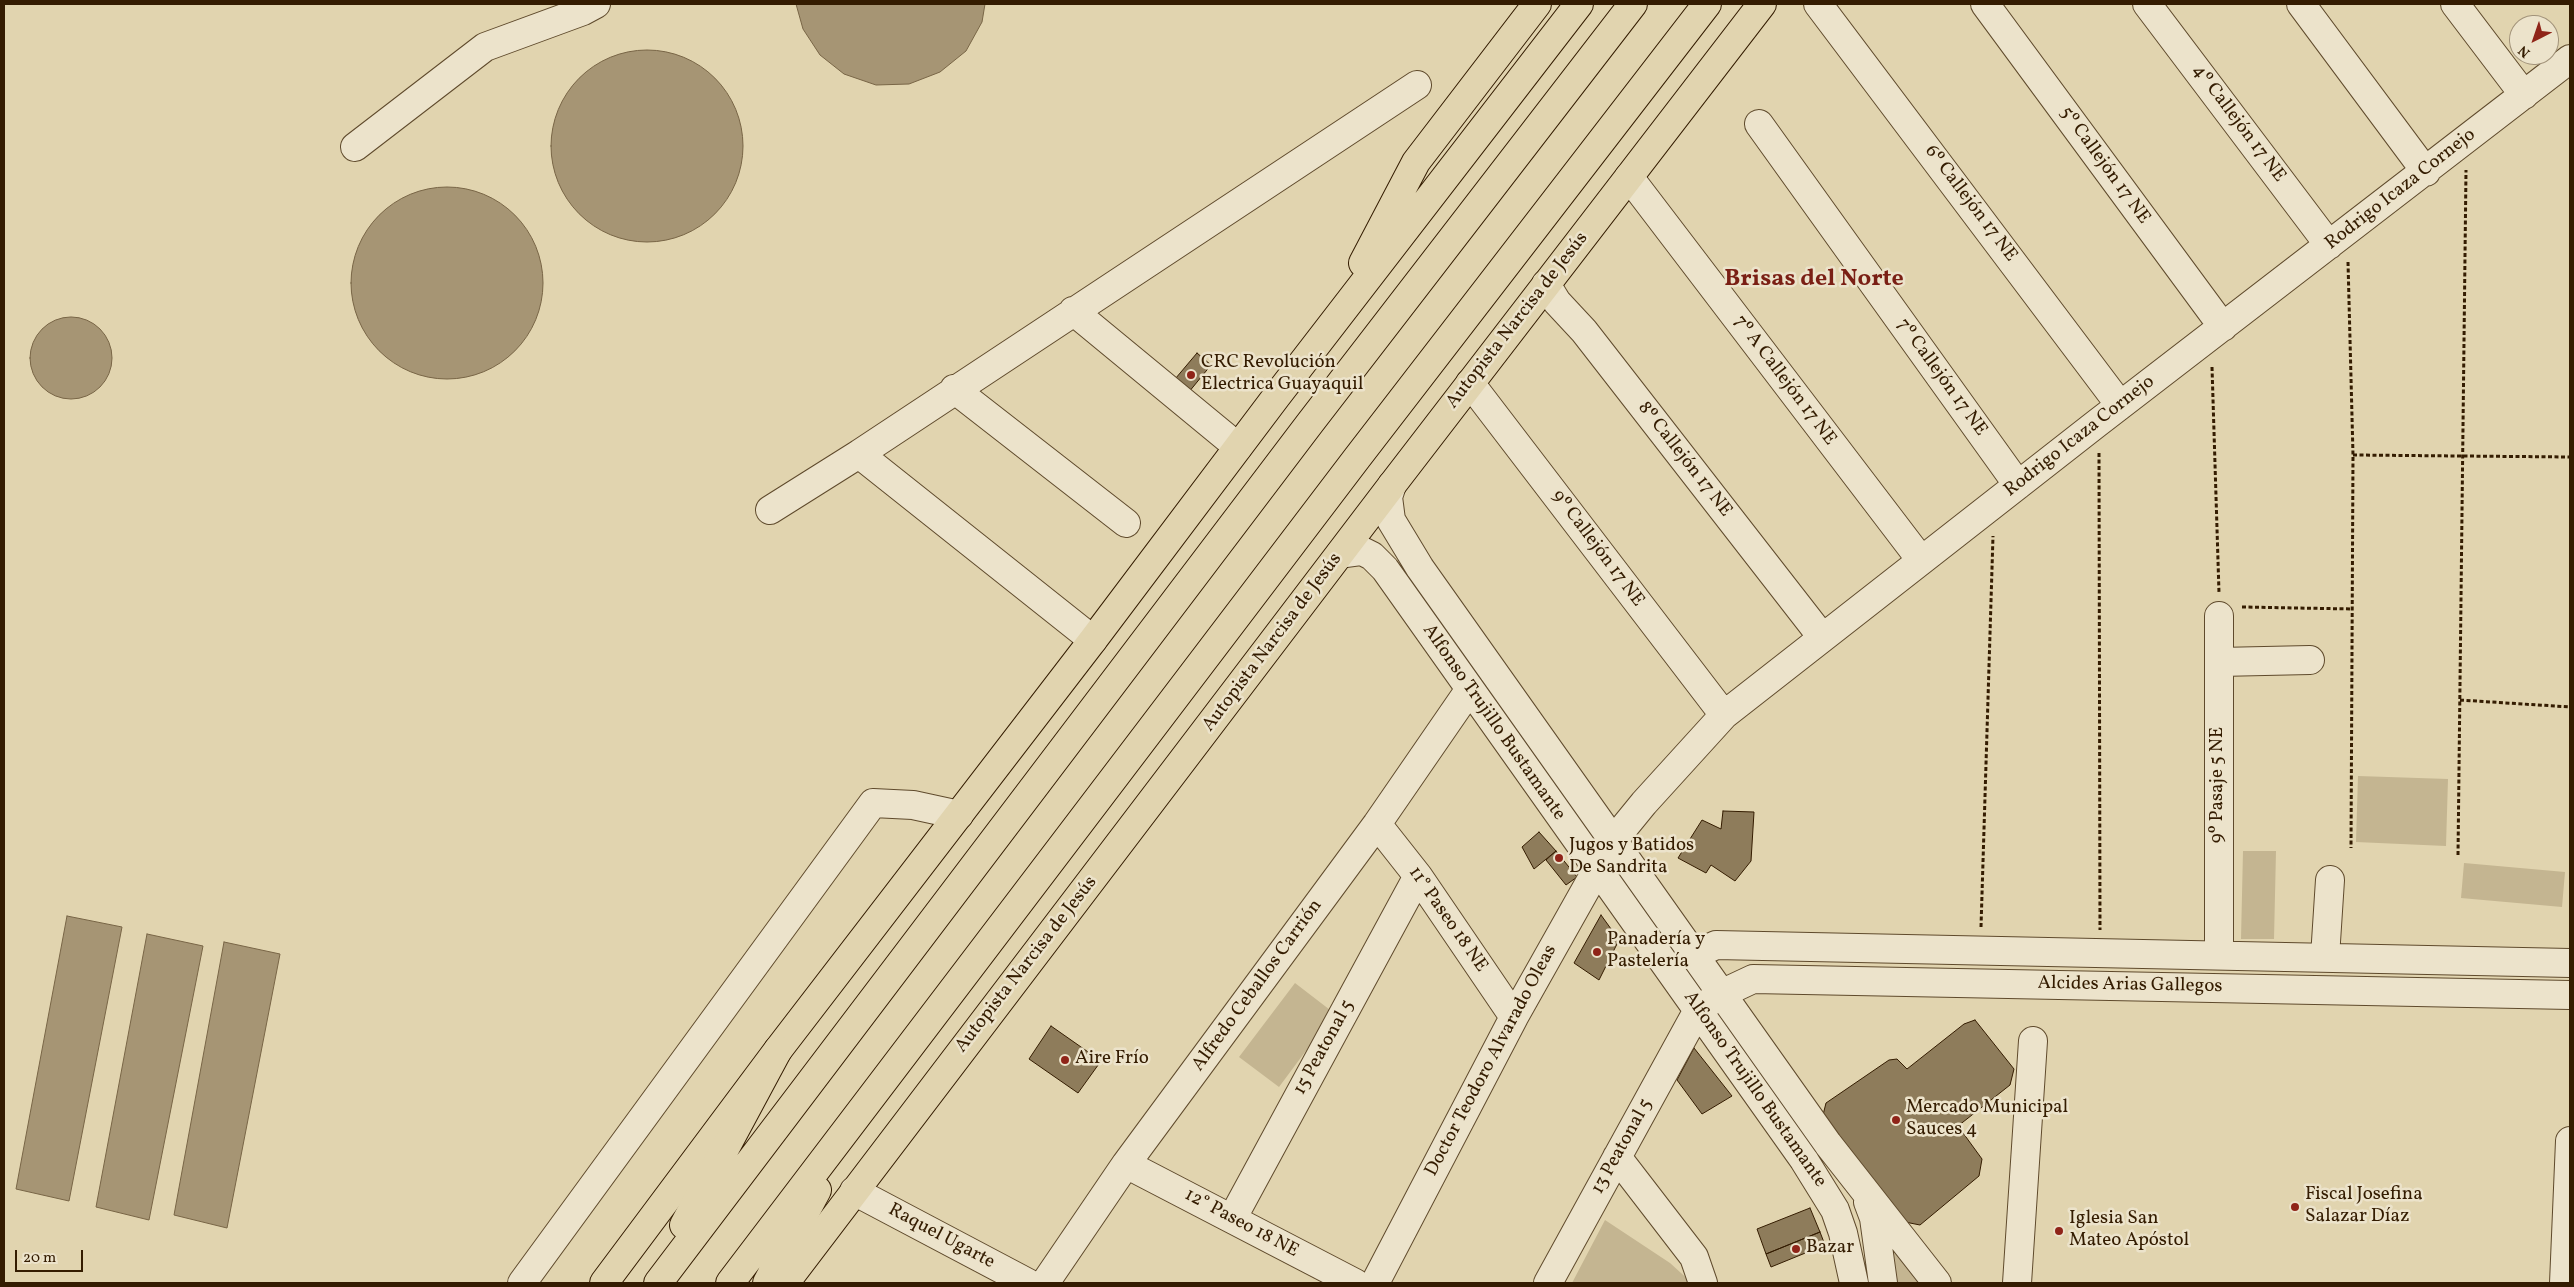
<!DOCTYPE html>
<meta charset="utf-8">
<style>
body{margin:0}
#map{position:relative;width:2574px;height:1287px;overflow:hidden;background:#e1d4af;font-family:Vollkorn,serif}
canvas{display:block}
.frame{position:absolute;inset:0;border:5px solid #341c01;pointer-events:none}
.north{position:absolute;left:2509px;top:15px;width:50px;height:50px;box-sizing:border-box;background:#ece3cb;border:1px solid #a2937a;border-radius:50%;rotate:221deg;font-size:14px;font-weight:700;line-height:20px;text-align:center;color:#341c01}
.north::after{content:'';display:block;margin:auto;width:18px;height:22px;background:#8f2418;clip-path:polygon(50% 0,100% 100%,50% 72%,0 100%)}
.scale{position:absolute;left:15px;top:1250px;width:68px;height:22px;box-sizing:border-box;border:2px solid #341c01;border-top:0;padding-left:6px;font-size:15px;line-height:18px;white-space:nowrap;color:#341c01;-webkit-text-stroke:4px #ece3cb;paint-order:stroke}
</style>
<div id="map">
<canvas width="2574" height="1287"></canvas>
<div class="frame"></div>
<div class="north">N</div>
<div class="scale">20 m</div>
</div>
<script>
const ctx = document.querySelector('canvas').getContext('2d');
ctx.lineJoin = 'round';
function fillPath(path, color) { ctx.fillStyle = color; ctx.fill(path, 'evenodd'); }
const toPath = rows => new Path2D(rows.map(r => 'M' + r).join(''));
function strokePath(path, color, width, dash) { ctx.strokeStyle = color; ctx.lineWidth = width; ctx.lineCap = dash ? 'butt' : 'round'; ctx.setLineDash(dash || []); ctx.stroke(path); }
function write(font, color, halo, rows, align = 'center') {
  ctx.font = font + ' Vollkorn,serif'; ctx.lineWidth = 5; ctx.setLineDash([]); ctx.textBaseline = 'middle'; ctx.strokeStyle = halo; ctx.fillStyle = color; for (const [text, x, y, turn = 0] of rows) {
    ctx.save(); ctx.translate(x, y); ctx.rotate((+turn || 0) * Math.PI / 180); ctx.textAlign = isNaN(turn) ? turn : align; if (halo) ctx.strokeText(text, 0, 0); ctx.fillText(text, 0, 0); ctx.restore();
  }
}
fillPath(toPath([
 [2358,776,2448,779,2446,846,2356,842],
 [2243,851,2276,851,2274,939,2241,939],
 [2464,863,2565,872,2562,907,2461,898],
 [1295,983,1334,1013,1279,1087,1239,1057],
 [1605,1220,1670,1263,1692,1283,1572,1283],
 [1897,1247,1924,1283,1894,1283,1890,1249]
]), '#c4b591');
const water = toPath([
 [796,4,985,4,982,22,966,51,940,72,909,84,876,85,844,74,820,55,803,29,796,4],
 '551 146a96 96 0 1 1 192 0a96 96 0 1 1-192 0Z',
 '351 283a96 96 0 1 1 192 0a96 96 0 1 1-192 0Z',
 '30 358a41 41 0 1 1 82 0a41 41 0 1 1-82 0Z',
 [67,916,122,927,69,1201,16,1189,67,916],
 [147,934,203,946,149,1220,96,1207,147,934],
 [224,942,280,954,227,1228,174,1215,224,942]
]);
fillPath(water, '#a69574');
strokePath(water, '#786546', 1);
const building = toPath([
 [1197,353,1211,365,1184,398,1170,385,1197,353],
 [1723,811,1754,812,1751,861,1735,881,1711,865,1706,873,1678,858,1702,820,1721,829,1723,811],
 [1539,832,1556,851,1534,869,1522,847,1539,832],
 [1556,851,1577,877,1566,885,1546,860,1556,851],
 [1601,915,1619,940,1599,980,1574,963,1601,915],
 [1975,1020,2014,1069,2010,1085,1958,1126,1982,1159,1979,1176,1920,1225,1905,1222,1823,1115,1826,1103,1889,1060,1897,1059,1907,1069,1964,1024,1975,1020],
 [1051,1026,1101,1061,1078,1093,1029,1059,1051,1026],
 [1694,1048,1732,1096,1702,1114,1677,1080,1694,1048],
 [1810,1208,1820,1232,1766,1254,1757,1229,1810,1208],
 [1820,1232,1825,1245,1771,1267,1766,1254,1820,1232]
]);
fillPath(building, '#8e7c5b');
strokePath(building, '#341c01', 1);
const minor = toPath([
 [1818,4,2120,405],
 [1985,4,2223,327],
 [2147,4,2329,245],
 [2301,4,2426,172],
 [2455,4,2524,95],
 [1759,124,2018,485],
 [355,147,485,47,583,11,596,4],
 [1629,177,1921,560],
 [1546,284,1557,302,1584,331,1822,637],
 [1073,311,1238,447],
 [1470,383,1724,715],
 [954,389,1126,523],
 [859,454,1093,640],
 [1392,485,1388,497,1391,520,1420,568,1828,1144,1937,1283],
 [770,510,859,454,1417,85],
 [1340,554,1362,551,1372,556,1385,569,1804,1160,1835,1210,1843,1233,1854,1283],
 [2219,616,2219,955],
 [2219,662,2310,660],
 [1377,824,1418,876,1514,1017],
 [1694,955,1716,945,2570,963],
 [2325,957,2330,880],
 [1617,1157,1694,1257,1703,1283],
 [1126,1164,1355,1283],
 [854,1191,1028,1283],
 [1868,1202,1874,1218,1883,1283],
 [1232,1219,1418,876],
 [522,1283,873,803,913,805,959,815],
 [1045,1283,1126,1164,1377,824,1470,689],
 [1375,1283,1514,1017,1613,841,1644,803,1724,715,2096,424,2570,59],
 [1548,1283,1698,1010,1721,994,1753,979,2570,995],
 [2017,1283,2033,1041],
 [2564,1283,2570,1141]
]);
const major = toPath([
 [1363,263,1416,162,1537,4],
 [604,1283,778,1050,1093,640,1276,397,1579,4],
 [785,1283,1392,485,1762,4]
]);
const highway = toPath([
 [684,1225,778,1050],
 [658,1283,1310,423,1633,4],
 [730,1283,1357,458,1707,4],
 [767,1283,817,1190]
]);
strokePath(minor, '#5f4a2c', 30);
strokePath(major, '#341c01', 30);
strokePath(highway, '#341c01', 30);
strokePath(toPath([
 [2348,262,2353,455,2351,848],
 [2212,367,2219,593],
 [2099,453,2100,930],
 [2353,455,2570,457],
 [2242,607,2353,609],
 [2460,700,2570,707],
 [2458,855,2466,170],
 [1981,927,1993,536]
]), '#341c01', 3, [4, 2.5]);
strokePath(minor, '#ece3cb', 28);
strokePath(major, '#e1d4af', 28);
strokePath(highway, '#e1d4af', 28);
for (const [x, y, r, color] of [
 [1191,375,5,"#8f2418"],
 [1559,858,5,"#8f2418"],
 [1597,952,5,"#8f2418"],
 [1065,1060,5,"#8f2418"],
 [1896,1120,5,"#8f2418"],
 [2295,1207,5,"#8f2418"],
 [2059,1231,5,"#8f2418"],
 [1796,1249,5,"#8f2418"]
]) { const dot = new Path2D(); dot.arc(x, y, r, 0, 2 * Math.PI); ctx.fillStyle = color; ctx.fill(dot); strokePath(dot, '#ece3cb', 2); }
write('19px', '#341c01', '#ece3cb', [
 ["4º Callejón 17 NE",2238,124,53],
 ["5º Callejón 17 NE",2104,166,54],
 ["Rodrigo Icaza Cornejo",2401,190,-38],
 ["6º Callejón 17 NE",1970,204,53],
 ["Autopista Narcisa de Jesús",1518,321,-52],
 ["7º Callejón 17 NE",1941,378,54],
 ["7º A Callejón 17 NE",1784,381,53],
 ["Rodrigo Icaza Cornejo",2080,437,-38],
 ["8º Callejón 17 NE",1684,460,52],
 ["9º Callejón 17 NE",1597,549,53],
 ["Autopista Narcisa de Jesús",1273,643,-53],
 ["Alfonso Trujillo Bustamante",1493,723,55],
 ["9º Pasaje 5 NE",2219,785,-90],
 ["11° Paseo 18 NE",1447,920,55],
 ["Autopista Narcisa de Jesús",1027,965,-52],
 ["Alfredo Ceballos Carrión",1258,986,-54],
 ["Alcides Arias Gallegos",2130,986,1],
 ["15 Peatonal 5",1325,1048,-61],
 ["Doctor Teodoro Alvarado Oleas",1492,1061,-62],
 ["Alfonso Trujillo Bustamante",1754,1090,55],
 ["13 Peatonal 5",1623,1147,-61],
 ["12° Paseo 18 NE",1241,1224,28],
 ["Raquel Ugarte",941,1237,28]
]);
write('19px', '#341c01', '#ece3cb', [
 ["CRC Revolución",1201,364],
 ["Electrica Guayaquil",1201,386],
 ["Jugos y Batidos",1569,847],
 ["De Sandrita",1569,869],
 ["Panadería y",1607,941],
 ["Pastelería",1607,963],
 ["Aire Frío",1075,1060],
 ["Mercado Municipal",1906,1109],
 ["Sauces 4",1906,1131],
 ["Fiscal Josefina",2305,1196],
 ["Salazar Díaz",2305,1218],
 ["Iglesia San",2069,1220],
 ["Mateo Apóstol",2069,1242],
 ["Bazar",1806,1249]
], 'left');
write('bold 24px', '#7a1f14', '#ece3cb', [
 ["Brisas del Norte",1814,281]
]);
</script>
